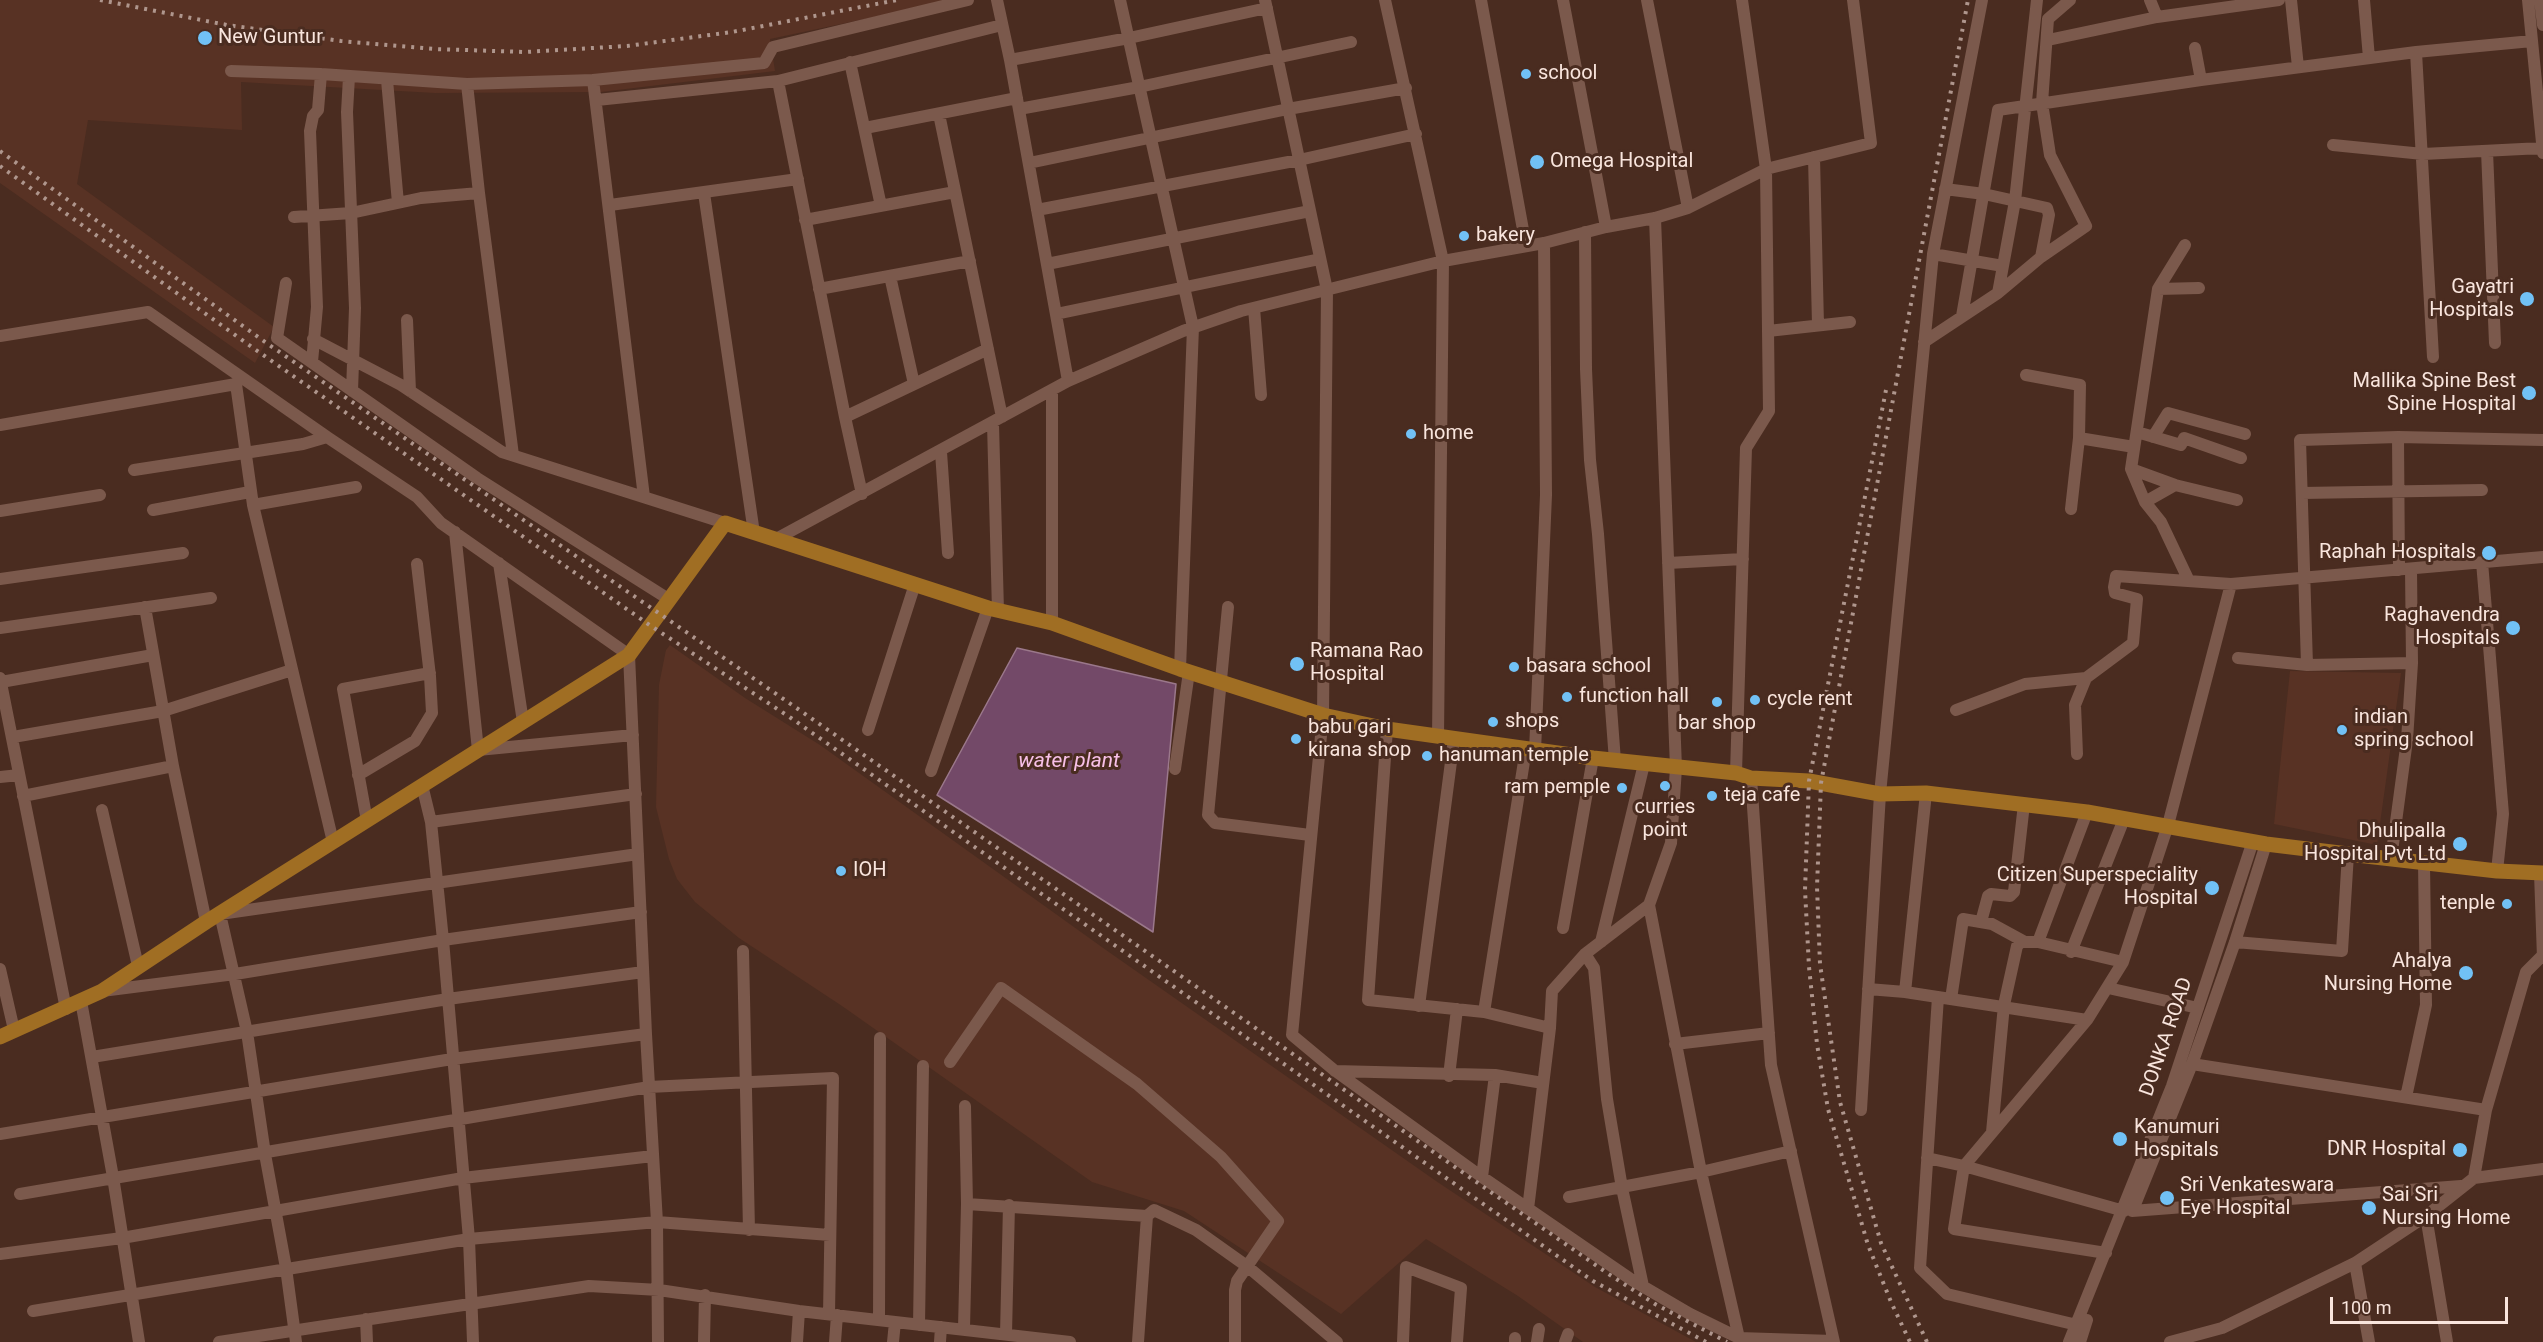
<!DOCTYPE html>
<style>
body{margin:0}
#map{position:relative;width:2543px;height:1342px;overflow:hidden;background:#4a2c20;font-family:Roboto,sans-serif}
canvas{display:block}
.scale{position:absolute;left:2330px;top:1297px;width:178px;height:27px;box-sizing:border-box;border:3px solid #f9e5dd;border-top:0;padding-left:8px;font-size:18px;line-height:21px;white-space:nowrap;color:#f9e5dd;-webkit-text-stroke:4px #4a2c20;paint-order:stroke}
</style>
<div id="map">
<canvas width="2543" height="1342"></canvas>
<div class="scale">100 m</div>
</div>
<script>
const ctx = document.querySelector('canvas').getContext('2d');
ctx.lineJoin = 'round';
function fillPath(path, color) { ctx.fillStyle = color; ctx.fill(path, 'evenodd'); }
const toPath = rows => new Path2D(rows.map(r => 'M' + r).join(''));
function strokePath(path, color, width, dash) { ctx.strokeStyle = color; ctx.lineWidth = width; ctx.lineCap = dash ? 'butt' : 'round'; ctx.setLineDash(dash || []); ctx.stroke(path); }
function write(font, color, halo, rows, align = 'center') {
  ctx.font = font + ' Roboto,sans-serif'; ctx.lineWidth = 6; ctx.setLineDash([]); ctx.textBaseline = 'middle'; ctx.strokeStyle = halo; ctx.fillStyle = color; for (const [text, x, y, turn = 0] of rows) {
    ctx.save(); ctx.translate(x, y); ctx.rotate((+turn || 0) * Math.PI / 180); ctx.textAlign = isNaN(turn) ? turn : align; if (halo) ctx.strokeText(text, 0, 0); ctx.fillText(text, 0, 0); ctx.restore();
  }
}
fillPath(toPath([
 [0,0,955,0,770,39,775,71,601,92,435,93,241,82,242,130,88,120,77,184,274,327,255,363,0,183],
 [670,645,745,698,820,745,1106,950,1436,1181,1595,1287,1696,1342,1583,1342,1518,1296,1426,1239,1341,1314,1184,1211,1092,1182,842,1006,739,938,695,902,677,879,669,859,656,807,659,685,666,650],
 [2290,671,2401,673,2377,845,2274,824]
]), '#583224');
const water = toPath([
 [1017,648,1176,684,1153,932,937,795,1017,648]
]);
fillPath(water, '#734968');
strokePath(water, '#9b788b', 1.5);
strokePath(toPath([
 [997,0,1010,60,1068,381],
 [1120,0,1193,327,1180,669],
 [1265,0,1327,290,1323,715,1292,1035,1334,1070,1482,1177,1632,1280,1690,1314,1739,1338,1833,1341],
 [1385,0,1443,261,1438,737],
 [1481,0,1526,246],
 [1563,0,1606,227],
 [1647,0,1688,208],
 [2150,0,2157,17],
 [2291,0,2298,67],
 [2364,0,2369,58],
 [2528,0,2543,153],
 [2540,0,2543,25],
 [2048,40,2157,17,2279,0],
 [2195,48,2201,80],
 [2416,52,2433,357],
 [1010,60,1129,38,1267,8],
 [850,62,881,206],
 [231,71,321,74,467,84,593,80,764,63,773,47,968,0],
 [349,77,347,112,355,308,352,391],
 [387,80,398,203],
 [593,80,644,497],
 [778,81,845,417,862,494],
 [467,84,479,193,513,455],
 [597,100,778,81,1002,25],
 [1019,109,1139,87,1351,42],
 [939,114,1002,417],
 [865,128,1017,98],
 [2333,145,2423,154,2542,148],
 [2487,151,2495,343],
 [1814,157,1818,325],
 [1029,163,1288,109,1406,88],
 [1945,189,1984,194,2047,208,2049,215,2041,257],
 [704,193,754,533],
 [610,205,798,179],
 [1037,210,1299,160,1416,134],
 [294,217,351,213,421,198,479,193],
 [805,220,955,192],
 [1585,232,1586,369,1590,460,1598,534,1615,761],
 [2185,245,2158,289,2131,469,2145,502,2161,522,2189,581],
 [1933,254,2003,266],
 [1047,264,1310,211],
 [890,276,914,384],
 [286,283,277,338,477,478,670,600],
 [819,289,970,261],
 [2158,289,2199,288],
 [1998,293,2015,201,2037,0],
 [1254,308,1261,395],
 [1056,314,1320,259],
 [1962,316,1998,110,2201,80,2416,52,2532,41],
 [407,320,410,391],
 [1768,331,1850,322],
 [0,336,148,312,327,437],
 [313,339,401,385,502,452,725,523],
 [1924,342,1998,293,2041,257,2086,226,2050,155,2042,103,2048,19,2070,0],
 [312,362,317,307,310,131,313,116,318,110,321,74],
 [2026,375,2080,385,2079,438,2071,509],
 [845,417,988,349],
 [993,424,998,611],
 [0,425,236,384,253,505,333,842],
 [2137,432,2181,445,2184,438,2241,458],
 [2153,437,2168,413,2245,434],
 [2398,437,2399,570],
 [2079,438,2134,447],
 [941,452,948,553],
 [2131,469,2175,485,2237,500],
 [134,470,303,444,327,437,417,497,441,523,629,655,646,1034,657,1222,658,1342],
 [2302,493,2482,490],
 [2145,502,2175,485],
 [253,505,356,487],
 [153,510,250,492],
 [0,511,100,495],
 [455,532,478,750,633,735],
 [776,539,1068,381,1183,331,1241,311,1443,261,1544,243,1606,227,1655,218,1688,208,1766,169,1871,143,1853,0],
 [2482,562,2503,814,2497,871],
 [499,563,523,722],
 [1668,563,1743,559],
 [0,579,183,553],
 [145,607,173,766,206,922],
 [1228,607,1208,815,1215,823,1310,835],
 [1052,623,1052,390],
 [0,628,211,598],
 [2238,658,2307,665,2412,663],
 [2307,665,2300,440,2398,437,2543,440],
 [0,678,66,1009],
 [1,682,153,655],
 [1956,710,2025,684,2086,678,2133,643,2137,599,2115,593,2114,587,2116,576,2231,584,2543,557],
 [1387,729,1368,1000,1484,1012,1550,1028,1552,991,1585,954,1649,905,1671,843,1676,768,1655,218],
 [868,730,915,584],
 [13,737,163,711,292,670],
 [1535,751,1546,495,1544,243],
 [2077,754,2075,705,2086,678],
 [1175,769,1189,672],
 [931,771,988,608],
 [1736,773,1746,448,1769,411,1766,169,1742,0],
 [358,775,415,741,432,713,430,676,417,564],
 [0,777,19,775],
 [1751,778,1771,1065,1834,1342],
 [422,785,431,822,443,940,469,1239,473,1342],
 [23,796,173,766],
 [102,810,138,966],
 [2087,812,2038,942,2123,962],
 [367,821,343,689,430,673],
 [431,822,636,794],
 [2391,859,2407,740,2412,663,2411,569],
 [2540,873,2543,958],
 [1649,905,1701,1172,1739,1338],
 [1981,922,1988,896,1991,894,2010,896,2014,892,2024,804],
 [1563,928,1593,758],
 [1601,942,1644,764],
 [2235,942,2342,951,2348,854],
 [743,951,749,1230],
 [2071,952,2124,819],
 [1585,954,1594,968,1607,1099,1622,1188,1643,1286],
 [0,969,14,1030],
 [2108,988,2198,1008],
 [1868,989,1905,992,1926,793],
 [102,991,235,974,443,940,641,912],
 [1905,992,2087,1020],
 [1938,997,1920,1268,1947,1294,2077,1325],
 [1951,999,1963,919,1992,924,2025,942],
 [81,1001,113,1177,139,1342],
 [1419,1006,1454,739],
 [1484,1012,1526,749],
 [1675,1044,1769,1033],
 [92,1057,448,999,643,972],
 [950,1062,1001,988,1137,1084,1221,1157,1278,1221,1237,1281,1235,1290,1235,1342],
 [2192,1064,2486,1110,2474,1178],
 [1335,1071,1495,1075,1543,1083],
 [1449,1076,1457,1009],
 [2406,1097,2426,1005,2424,863],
 [1861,1110,1880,794,1933,254,1982,0],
 [2486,1110,2526,972,2542,956],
 [1992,1132,2004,1005,2017,946,2021,942,2038,942],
 [0,1134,452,1059,646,1034],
 [1927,1158,1964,1166,2087,1020,2123,962,2168,825,2231,584],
 [1482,1177,1495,1075],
 [20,1194,649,1087,833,1078,829,1314],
 [1569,1197,1701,1172,1791,1151],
 [967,1204,1147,1216],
 [2134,1207,2192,1064,2235,942,2266,844],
 [1528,1209,1550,1028],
 [2132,1211,2461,1186],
 [2426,1216,2447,1342],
 [2106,1253,1954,1229,1964,1166,2124,1211],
 [0,1254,122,1238,463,1178,653,1156],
 [2355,1263,2369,1342],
 [33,1311,469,1239,657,1222,830,1235],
 [366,1319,367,1342],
 [879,1320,880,1038],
 [919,1325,923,1066],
 [964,1328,967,1204,965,1106],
 [1006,1334,1009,1205],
 [219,1342,589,1286,659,1290,799,1311,1070,1342],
 [296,1342,286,1268,265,1154,247,1032,220,914,638,854],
 [704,1342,705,1295],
 [797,1342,799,1311],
 [835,1342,837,1315],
 [893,1342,895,1322],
 [940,1342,941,1327],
 [1138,1342,1147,1216,1154,1210,1196,1230,1248,1267,1337,1342],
 [1403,1342,1406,1267,1461,1288,1457,1342],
 [1515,1342,1515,1338],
 [1537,1342,1539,1329],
 [1565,1342,1568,1334],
 [2069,1342,2172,1086,2253,841],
 [2080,1342,2087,1320],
 [2170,1342,2222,1328,2355,1263,2426,1216,2474,1178,2543,1169]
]), '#7b594c', 12);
strokePath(toPath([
 [0,1037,102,991,206,922,629,655,725,523,988,608,1052,623,1180,669,1323,715,1387,729,1593,758,1736,773,1751,778,1809,781,1880,794,1926,793,2087,812,2266,844,2348,854,2497,871,2543,873]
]), '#a06e23', 15);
strokePath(toPath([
 [100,0,227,25,341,41,434,49,525,52,627,46,732,32,897,0],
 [0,151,265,342,798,709,1607,1273,1655,1304,1727,1342],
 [0,166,256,350,651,626,791,718,1593,1281,1706,1342],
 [1886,390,1809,781,1805,890,1809,967,1817,1044,1828,1109,1868,1245,1891,1302,1910,1342],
 [1927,1342,1881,1243,1840,1102,1820,964,1817,887,1821,783,1968,0]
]), '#af968d', 4, [3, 6]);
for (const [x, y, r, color] of [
 [205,38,8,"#71c1f5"],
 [1526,74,6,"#71c1f5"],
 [1537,162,8,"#71c1f5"],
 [1464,236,6,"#71c1f5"],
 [2527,299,8,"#71c1f5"],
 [2529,393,8,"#71c1f5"],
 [1411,434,6,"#71c1f5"],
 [2489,553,8,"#71c1f5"],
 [2513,628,8,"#71c1f5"],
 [1297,664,8,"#71c1f5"],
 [1514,667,6,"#71c1f5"],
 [1567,697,6,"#71c1f5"],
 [1755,700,6,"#71c1f5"],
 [1717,702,6,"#71c1f5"],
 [1493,722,6,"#71c1f5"],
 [2342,730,6,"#71c1f5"],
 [1296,739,6,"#71c1f5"],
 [1427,756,6,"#71c1f5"],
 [1665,786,6,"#71c1f5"],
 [1622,788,6,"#71c1f5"],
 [1712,796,6,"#71c1f5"],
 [2460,844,8,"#71c1f5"],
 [841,871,6,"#71c1f5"],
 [2212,888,8,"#71c1f5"],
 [2507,904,6,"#71c1f5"],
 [2466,973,8,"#71c1f5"],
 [2120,1139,8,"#71c1f5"],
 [2460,1150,8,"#71c1f5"],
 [2167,1198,8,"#71c1f5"],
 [2369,1208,8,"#71c1f5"]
]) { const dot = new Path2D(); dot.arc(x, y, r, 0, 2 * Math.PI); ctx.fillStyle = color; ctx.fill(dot); strokePath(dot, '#4a2c20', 2); }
write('20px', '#f9e5dd', '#4a2c20', [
 ["New Guntur",218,38],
 ["school",1538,74],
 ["Omega Hospital",1550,162],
 ["bakery",1476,236],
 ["Gayatri",2514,288,"right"],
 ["Hospitals",2514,311,"right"],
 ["Mallika Spine Best",2516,382,"right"],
 ["Spine Hospital",2516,405,"right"],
 ["home",1423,434],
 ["Raphah Hospitals",2476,553,"right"],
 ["Raghavendra",2500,616,"right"],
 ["Hospitals",2500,639,"right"],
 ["Ramana Rao",1310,652],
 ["Hospital",1310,675],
 ["basara school",1526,667],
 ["function hall",1579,697],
 ["cycle rent",1767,700],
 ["indian",2354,718],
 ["spring school",2354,741],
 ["shops",1505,722],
 ["bar shop",1717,724,"center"],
 ["babu gari",1308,728],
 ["kirana shop",1308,751],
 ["hanuman temple",1439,756],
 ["ram pemple",1610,788,"right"],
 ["teja cafe",1724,796],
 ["curries",1665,808,"center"],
 ["point",1665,831,"center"],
 ["Dhulipalla",2446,832,"right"],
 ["Hospital Pvt Ltd",2446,855,"right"],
 ["IOH",853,871],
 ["Citizen Superspeciality",2198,876,"right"],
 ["Hospital",2198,899,"right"],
 ["tenple",2495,904,"right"],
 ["Ahalya",2452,962,"right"],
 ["Nursing Home",2452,985,"right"],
 ["Kanumuri",2134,1128],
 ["Hospitals",2134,1151],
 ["DNR Hospital",2446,1150,"right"],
 ["Sri Venkateswara",2180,1186],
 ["Eye Hospital",2180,1209],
 ["Sai Sri",2382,1196],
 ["Nursing Home",2382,1219]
], 'left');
write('20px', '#f9e5dd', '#4a2c20', [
 ["DONKA ROAD",2167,1037,-71]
]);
write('italic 21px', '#f8c0e8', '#4a2c20', [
 ["water plant",1069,762]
]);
</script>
